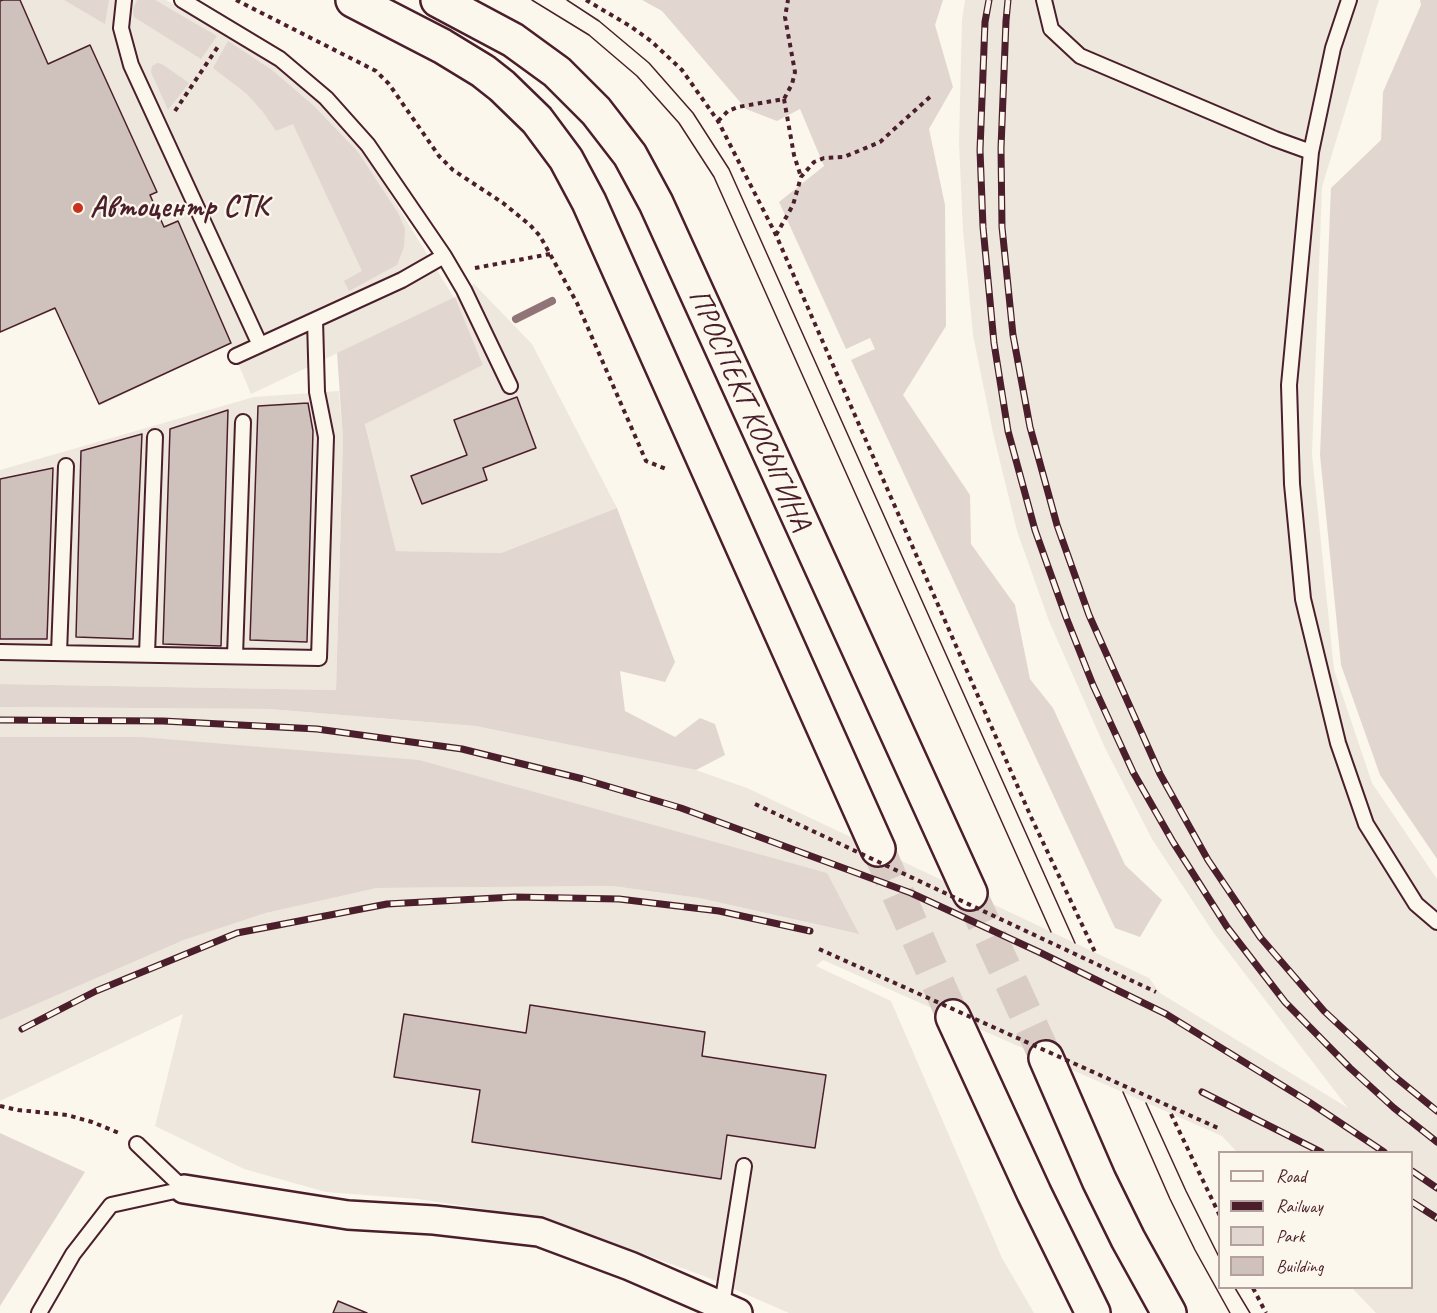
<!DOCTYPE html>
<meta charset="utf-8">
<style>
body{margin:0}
#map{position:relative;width:1437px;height:1313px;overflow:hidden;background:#fbf7ec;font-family:Caveat,sans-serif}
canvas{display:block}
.legend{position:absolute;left:1218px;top:1151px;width:195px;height:138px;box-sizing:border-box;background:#fbf7ec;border:2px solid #b4a19f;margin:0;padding:8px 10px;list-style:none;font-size:18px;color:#4a1f2b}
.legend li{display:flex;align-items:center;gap:12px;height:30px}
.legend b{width:30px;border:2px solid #b4a19f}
</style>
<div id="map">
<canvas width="1437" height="1313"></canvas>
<ul class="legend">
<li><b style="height:8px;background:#fbf7ec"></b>Road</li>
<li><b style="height:8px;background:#4a1f2b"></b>Railway</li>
<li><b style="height:16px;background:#e2d7d0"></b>Park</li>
<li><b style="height:16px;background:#cfc2bc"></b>Building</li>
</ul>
</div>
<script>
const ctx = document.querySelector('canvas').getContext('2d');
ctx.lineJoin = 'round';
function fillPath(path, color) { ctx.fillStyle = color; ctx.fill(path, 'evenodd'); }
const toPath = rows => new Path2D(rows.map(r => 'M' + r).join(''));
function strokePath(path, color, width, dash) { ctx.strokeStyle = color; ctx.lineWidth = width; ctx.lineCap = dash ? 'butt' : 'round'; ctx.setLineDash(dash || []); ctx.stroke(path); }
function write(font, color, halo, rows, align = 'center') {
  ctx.font = font + ' Caveat,sans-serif'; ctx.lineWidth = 4.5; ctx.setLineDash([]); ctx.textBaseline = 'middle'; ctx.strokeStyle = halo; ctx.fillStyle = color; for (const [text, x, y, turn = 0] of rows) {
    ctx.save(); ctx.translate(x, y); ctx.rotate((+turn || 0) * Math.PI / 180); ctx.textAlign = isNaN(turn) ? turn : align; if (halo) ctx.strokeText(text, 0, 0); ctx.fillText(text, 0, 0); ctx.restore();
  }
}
fillPath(toPath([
 [0,0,166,0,276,65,318,102,363,150,454,298,251,394,230,344,99,406,55,309,0,333],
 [965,0,1379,0,1322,187,1312,454,1334,670,1372,783,1437,879,1437,1313,1376,1313,1352,1288,1412,1288,1412,1152,1237,1152,1222,1136,823,960,816,966,891,1001,1002,1258,1034,1313,789,1313,704,1276,548,1219,418,1199,326,1192,244,1169,155,1126,183,1014,0,1101,0,1020,184,940,266,913,377,888,612,886,699,898,858,934,141,737,0,737,0,707,269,709,475,726,696,770,747,788,1149,978,1160,993,1348,1108,1213,932,1152,839,1105,748,1049,621,1017,531,993,433,973,335,963,230,959,143,962,20],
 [474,284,532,344,617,508,501,553,396,551,365,423,483,365,455,297],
 [339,391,343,440,336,690,0,684,0,470,254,397]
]), '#eee7de');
fillPath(toPath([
 [64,0,109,0,105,24],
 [137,0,155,0,217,36,201,59,134,17,133,9],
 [642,0,943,0,935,25,953,87,929,129,945,205,946,326,903,395,970,495,971,544,1015,605,1030,679,1053,708,1125,865,1162,900,1140,937,1115,928,851,360,875,349,870,338,846,349,779,202,824,166,800,109,777,121,746,109,662,11],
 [1420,0,1437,0,1437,859,1380,775,1341,665,1320,455,1331,188,1381,140,1383,92,1421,5],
 [228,41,272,70,314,106,358,152,398,213,405,229,404,247,397,265,349,291,344,281,362,271,293,124,276,131,263,112,247,94,213,68],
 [157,63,162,64,189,83,168,110,151,72,152,66],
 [455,297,483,365,365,424,396,551,501,553,617,508,675,662,665,682,620,671,625,711,675,737,700,718,715,724,725,755,696,770,475,726,269,709,0,707,0,684,336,690,343,440,337,353],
 [0,737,141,737,419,760,827,873,859,934,699,898,612,886,377,888,266,913,184,940,0,1020],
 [0,1133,85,1172,0,1306]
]), '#e2d7d0');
strokePath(toPath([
 [516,319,552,301]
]), '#907477', 8);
const building = toPath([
 [3,0,20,0,48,64,90,45,157,192,150,195,164,227,178,221,231,343,99,404,55,308,0,332,0,1,3,0],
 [517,397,536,448,483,468,487,480,422,504,411,476,467,455,454,420,517,397],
 [308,403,313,431,307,642,250,640,258,406,308,403],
 [228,410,221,646,163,644,170,429,228,410],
 [142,434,133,639,76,637,81,451,142,434],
 [53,468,47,639,0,639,0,479,53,468],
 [530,1005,705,1032,702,1056,826,1075,815,1148,727,1135,721,1179,472,1142,480,1090,394,1077,404,1014,526,1033,530,1005],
 [338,1301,367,1313,333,1313,338,1301]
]);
fillPath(building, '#cfc2bc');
strokePath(building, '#4a1f2b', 1.5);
strokePath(toPath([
 [878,849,953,1017],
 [970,893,1046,1058]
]), '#d8ccc5', 33, [33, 16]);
const lane = toPath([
 [124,0,121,28,131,65,260,345],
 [182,0,280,59,326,98,368,145,444,256,402,280,236,356],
 [1044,0,1051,29,1080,56,1275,139,1311,152],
 [1349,0,1333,48,1311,152,1289,385,1292,484,1303,599,1338,743,1366,824,1416,904,1437,922],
 [444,256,464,290,510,386],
 [0,652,319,658,326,437,317,392,315,320],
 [59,653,66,466],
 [147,654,155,437],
 [235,656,243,422],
 [137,1144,184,1189],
 [722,1305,744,1166],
 [39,1313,73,1254,111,1205,184,1189]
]);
const street = toPath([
 [184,1189,348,1215,434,1220,539,1232,630,1266,738,1313]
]);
const primary = toPath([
 [353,0,442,46,483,71,502,86,537,120,566,159,589,202,878,849],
 [438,0,513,40,557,72,596,111,630,155,656,203,970,893],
 [953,1017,1034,1193,1093,1313],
 [1046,1058,1099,1180,1128,1239,1169,1313]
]);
strokePath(lane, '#4a1f2b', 18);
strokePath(street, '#4a1f2b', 32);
strokePath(primary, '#4a1f2b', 38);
strokePath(toPath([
 [236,0,376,71,389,84,439,156,453,170,503,203,530,225,540,236,577,303,646,461,666,469],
 [586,0,630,26,651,41,682,70,718,121,776,235,1031,817,1095,952],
 [784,99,794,155,801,177],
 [175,111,219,45],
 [718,121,728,111,738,107,784,99,792,84,795,72,785,17,788,0],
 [776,235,793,205,801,177,814,162,824,158,844,157,880,142,932,95],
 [475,268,550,254],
 [0,1106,18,1110,67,1115,92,1122,119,1133],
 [1171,1114,1220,1216],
 [1253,1288,1266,1313]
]), '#4a1f2b', 4, [4.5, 4.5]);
strokePath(lane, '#fbf7ec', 14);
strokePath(street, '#fbf7ec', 27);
strokePath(primary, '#fbf7ec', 33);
strokePath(toPath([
 [532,0,589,35,637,76,679,123,714,177,1051,932],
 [567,0,599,21,649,63,693,113,729,169,1075,943],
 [1123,1092,1170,1199,1195,1250,1230,1313],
 [1146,1103,1186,1191,1220,1259],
 [1235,1288,1250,1313]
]), '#4a1f2b', 1.5);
const rail = toPath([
 [989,0,985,22,980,150,983,227,994,343,1008,431,1035,530,1066,617,1093,685,1133,772,1173,842,1227,927,1285,1002,1350,1068,1394,1108,1437,1142],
 [1008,0,1006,21,1001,148,1002,227,1013,335,1030,427,1057,525,1089,615,1160,774,1208,860,1260,937,1324,1011,1394,1076,1437,1111],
 [0,720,163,721,317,729,462,749,583,779,681,808,911,893,1039,952,1166,1014,1309,1102,1384,1152],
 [22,1029,96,991,237,933,387,904,514,897,619,899,719,911,810,931],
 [1202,1092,1321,1152],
 [1412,1171,1437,1188],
 [1412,1202,1437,1218]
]);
strokePath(rail, '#4a1f2b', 7);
strokePath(rail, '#fbf7ec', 4.5, [14]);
strokePath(toPath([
 [755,804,1156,992],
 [819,949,1218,1128]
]), '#4a1f2b', 4, [4.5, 4.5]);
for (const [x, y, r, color] of [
 [78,208,6,"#c8321e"]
]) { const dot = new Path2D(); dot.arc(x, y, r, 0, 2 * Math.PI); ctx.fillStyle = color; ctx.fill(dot); strokePath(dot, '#fbf7ec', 2); }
write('bold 30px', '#4a1f2b', '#fbf7ec', [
 ["Автоцентр СТК",90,208]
], 'left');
write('30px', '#4a1f2b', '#fbf7ec', [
 ["ПРОСПЕКТ КОСЫГИНА",749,410,66]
]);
</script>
